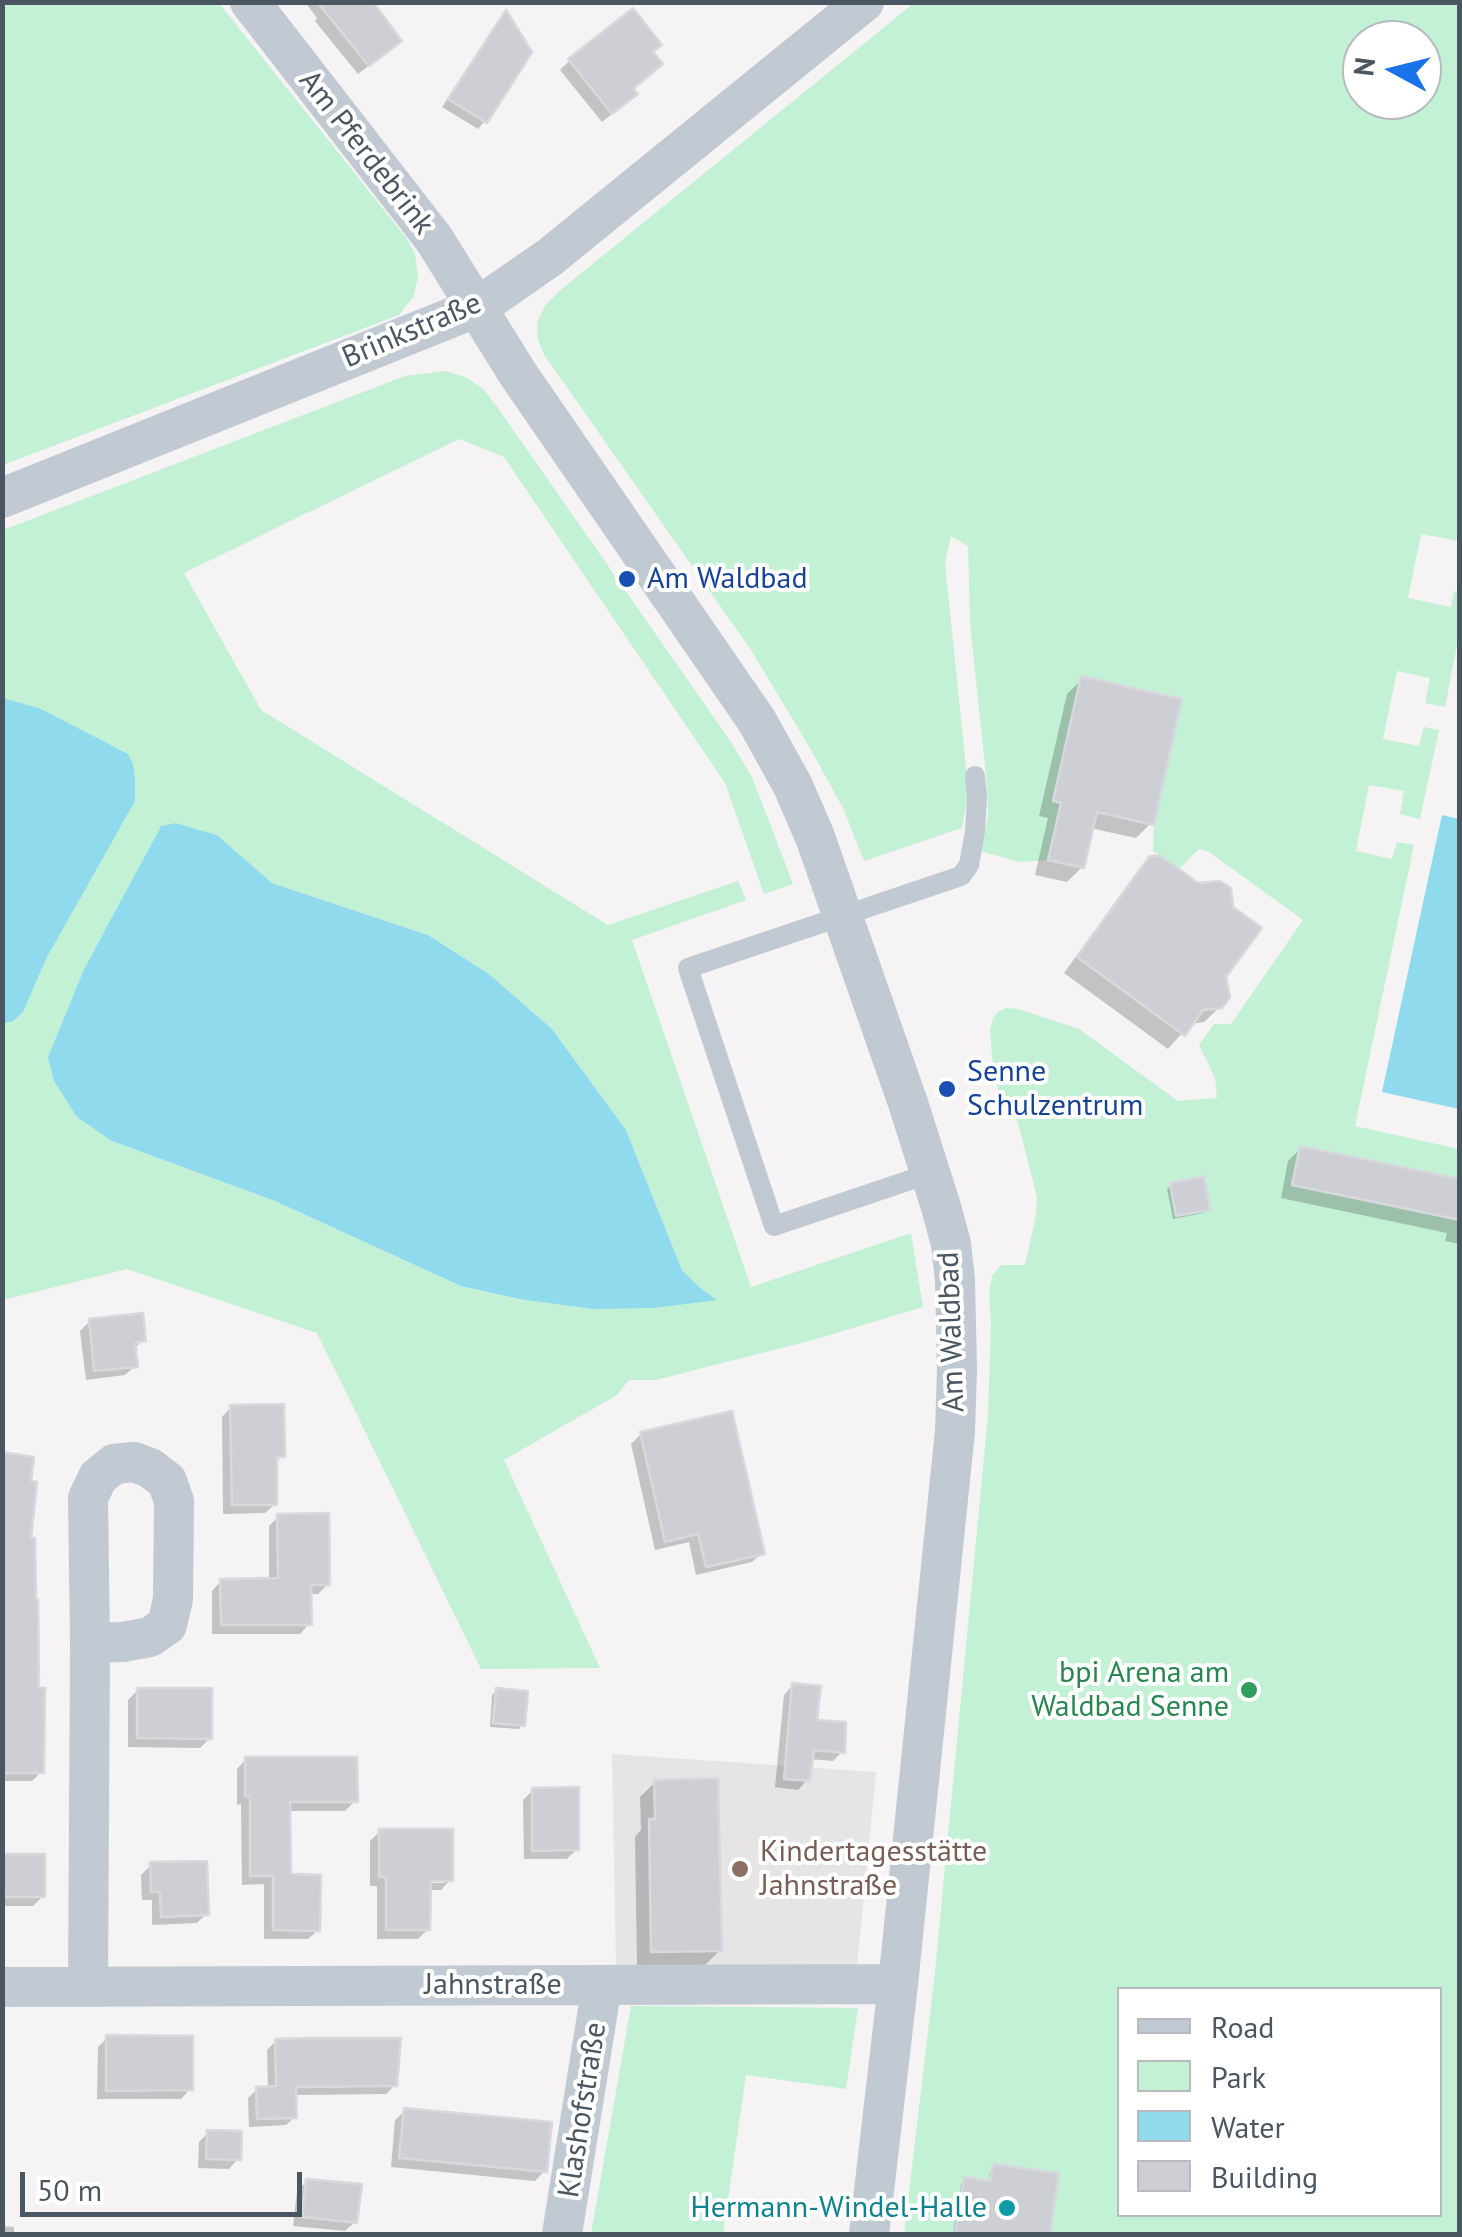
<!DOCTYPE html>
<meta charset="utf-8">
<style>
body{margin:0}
#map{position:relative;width:1462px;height:2237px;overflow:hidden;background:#f5f3f3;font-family:"PT Sans",sans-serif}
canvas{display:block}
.frame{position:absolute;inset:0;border:5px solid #4a5661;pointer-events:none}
.legend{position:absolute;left:1117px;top:1987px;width:325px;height:230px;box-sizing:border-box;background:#fff;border:2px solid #b7bbc0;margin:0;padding:12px 18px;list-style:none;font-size:30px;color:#4a5661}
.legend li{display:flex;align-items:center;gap:20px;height:50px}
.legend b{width:50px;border:2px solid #b7bbc0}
.north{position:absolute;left:1342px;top:20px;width:100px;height:100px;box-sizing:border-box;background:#fff;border:2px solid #b7bbc0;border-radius:50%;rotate:277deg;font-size:28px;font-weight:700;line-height:40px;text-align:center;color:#4a5661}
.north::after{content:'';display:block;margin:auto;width:35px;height:45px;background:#1a73e8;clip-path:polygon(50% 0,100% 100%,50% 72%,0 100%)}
.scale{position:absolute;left:20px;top:2172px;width:282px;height:45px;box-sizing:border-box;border:5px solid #4a5661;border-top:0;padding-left:12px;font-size:30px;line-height:35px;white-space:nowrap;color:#4a5661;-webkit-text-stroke:8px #fff;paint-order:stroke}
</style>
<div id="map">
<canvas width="1462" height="2237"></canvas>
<div class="frame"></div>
<ul class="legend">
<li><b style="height:12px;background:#c1cad2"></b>Road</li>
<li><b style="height:28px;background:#c3f1d5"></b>Park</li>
<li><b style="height:28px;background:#90daee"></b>Water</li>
<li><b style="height:28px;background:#cdcfd5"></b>Building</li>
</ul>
<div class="north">N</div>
<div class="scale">50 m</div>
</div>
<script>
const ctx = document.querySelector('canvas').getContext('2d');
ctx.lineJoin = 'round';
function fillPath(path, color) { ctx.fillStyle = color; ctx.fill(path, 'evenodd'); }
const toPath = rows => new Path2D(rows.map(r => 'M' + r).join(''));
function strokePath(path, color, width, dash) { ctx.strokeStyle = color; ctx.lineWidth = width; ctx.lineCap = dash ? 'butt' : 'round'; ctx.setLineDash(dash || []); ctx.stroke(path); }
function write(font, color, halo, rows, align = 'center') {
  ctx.font = font + ' "PT Sans",sans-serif'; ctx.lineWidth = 8; ctx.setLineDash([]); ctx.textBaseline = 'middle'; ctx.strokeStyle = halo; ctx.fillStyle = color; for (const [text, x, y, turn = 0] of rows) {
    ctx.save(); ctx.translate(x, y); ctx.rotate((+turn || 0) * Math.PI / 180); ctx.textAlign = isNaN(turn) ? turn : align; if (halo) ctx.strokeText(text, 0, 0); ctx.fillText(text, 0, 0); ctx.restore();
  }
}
fillPath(toPath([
 [612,1754,876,1772,857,1967,616,1966]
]), '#e6e4e5');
fillPath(toPath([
 [3,2,219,3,407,239,415,254,418,276,414,296,399,315,3,465],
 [914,3,1459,3,1459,541,1421,534,1408,598,1451,607,1454,591,1459,592,1459,635,1445,707,1425,703,1430,678,1397,671,1383,739,1419,746,1424,727,1439,730,1420,819,1400,814,1404,791,1369,785,1356,851,1392,859,1397,842,1414,845,1355,1126,1459,1149,1459,2234,904,2234,935,1972,988,1415,991,1325,989,1294,992,1276,1001,1265,1025,1265,1036,1215,1037,1197,1018,1123,998,1090,992,1056,990,1031,993,1019,998,1012,1006,1008,1018,1009,1079,1029,1178,1101,1217,1098,1215,1078,1199,1045,1214,1024,1231,1024,1303,920,1209,852,1199,849,1179,869,1153,851,1154,825,1082,676,1053,801,1061,803,1048,860,1020,862,980,851,988,817,987,785,970,623,968,546,951,536,945,564,967,777,967,800,962,828,864,861,843,808,807,743,751,650,545,356,538,340,537,323,545,306,558,292],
 [1362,40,1422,40,1422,100,1362,100],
 [1120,1990,1440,1990,1440,2214,1120,2214],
 [446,371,467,378,483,389,498,408,731,742,752,777,793,884,764,894,725,783,504,457,459,439,184,573,261,710,608,925,738,881,746,900,632,940,751,1287,911,1233,923,1307,813,1340,656,1380,629,1380,617,1395,504,1460,600,1668,481,1669,317,1333,127,1269,3,1300,2,1020,5,1023,23,1012,47,957,39,708,3,698,3,530,405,376],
 [176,823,217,835,272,883,428,935,489,974,552,1029,626,1130,682,1270,699,1287,716,1299,592,1309,519,1299,461,1286,275,1201,112,1141,48,1057,84,969,161,826],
 [631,2006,858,2008,846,2089,746,2075,723,2234,591,2234]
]), '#c3f1d5');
fillPath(toPath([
 [3,698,39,708,128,754,133,764,135,781,135,801,47,957,23,1012,13,1021,4,1023,2,1020],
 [1442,815,1459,819,1459,1109,1382,1092],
 [176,823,217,835,272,883,428,935,489,974,552,1029,626,1130,682,1270,699,1287,717,1300,654,1308,592,1309,519,1299,461,1286,275,1201,112,1141,77,1117,54,1081,48,1057,84,969,161,826]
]), '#90daee');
fillPath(toPath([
 [305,2,379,2,373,7,389,50,358,74,315,21,317,18],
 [506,14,485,121,478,129,442,107,499,21],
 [650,53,625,104,602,122,560,70,569,61],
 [1082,679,1151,823,1136,838,1090,828,1082,867,1067,882,1035,875,1048,818,1039,816,1067,694],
 [1154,854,1197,885,1224,976,1220,1007,1204,1022,1190,1024,1168,1049,1064,973,1139,869],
 [1301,1148,1460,1182,1460,1244,1445,1241,1447,1233,1281,1198,1288,1161],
 [1171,1185,1207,1209,1203,1213,1173,1219,1167,1189],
 [90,1321,143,1340,133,1350,135,1366,125,1375,86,1380,80,1331],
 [231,1407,282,1456,274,1464,275,1504,265,1513,223,1514,222,1417],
 [641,1434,762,1553,752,1562,696,1575,689,1542,655,1550,631,1444],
 [2,1454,28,1541,41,1772,32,1781,2,1781],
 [278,1517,328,1584,318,1594,309,1594,309,1624,300,1634,212,1634,212,1591,221,1581,269,1581,269,1526],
 [793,1685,814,1722,842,1752,833,1761,810,1759,807,1780,798,1790,775,1787,784,1695],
 [138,1690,210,1738,200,1748,128,1747,128,1700],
 [496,1691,523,1724,519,1729,490,1727,492,1695],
 [246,1759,355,1801,345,1811,288,1811,288,1877,318,1930,308,1939,264,1939,264,1884,242,1885,241,1804,237,1805,237,1769],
 [655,1782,720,1950,705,1965,637,1966,635,1837,641,1830,640,1797],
 [533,1790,577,1849,567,1859,524,1859,523,1800],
 [380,1831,450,1880,441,1890,428,1890,428,1929,418,1939,377,1939,377,1886,370,1886,370,1841],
 [444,1878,444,1883,418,1883],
 [2,1857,43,1896,33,1906,2,1906],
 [151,1865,206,1914,197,1923,152,1925,152,1900,142,1900,141,1875],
 [107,2038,190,2089,181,2099,97,2099,98,2047],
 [276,2041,395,2085,386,2094,294,2095,295,2117,286,2125,249,2127,248,2098,257,2089,268,2089,267,2050],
 [405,2111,544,2171,535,2181,391,2167,395,2120],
 [208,2133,238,2159,229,2169,198,2168,199,2142],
 [994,2166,1056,2176,1048,2234,953,2234,961,2184,965,2180,988,2183,990,2171],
 [307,2181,355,2222,345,2231,293,2226,297,2191],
 [2,2226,14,2227,14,2234,2,2234]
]), '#0003');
const building = toPath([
 [317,2,373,2,402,41,369,66,317,2],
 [633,8,662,45,653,52,663,64,633,89,638,94,612,114,568,59,633,8],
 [506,10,532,52,487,123,448,99,506,10],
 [1081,676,1182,699,1154,825,1097,812,1084,868,1048,860,1061,803,1053,801,1081,676],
 [1150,856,1161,856,1198,883,1220,881,1231,888,1233,907,1262,928,1226,977,1230,997,1222,1008,1203,1010,1185,1036,1077,957,1150,856],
 [1300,1146,1460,1179,1460,1220,1292,1185,1300,1146],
 [1204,1176,1210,1210,1176,1216,1170,1183,1204,1176],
 [143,1313,146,1341,135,1343,138,1367,94,1371,89,1319,143,1313],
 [284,1404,285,1457,277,1457,277,1505,232,1505,230,1405,284,1404],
 [732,1411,765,1554,706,1567,698,1534,665,1542,640,1432,732,1411],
 [2,1452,34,1457,31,1481,37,1482,31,1538,35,1538,36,1599,38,1599,39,1688,45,1688,44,1773,2,1773,2,1452],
 [329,1513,330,1585,311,1585,312,1625,221,1625,220,1579,278,1578,277,1514,329,1513],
 [792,1683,821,1686,817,1720,846,1722,845,1753,814,1750,810,1781,784,1779,792,1683],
 [137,1688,212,1688,212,1739,137,1738,137,1688],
 [496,1688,528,1691,525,1726,493,1723,496,1688],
 [245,1757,357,1757,358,1802,290,1802,291,1874,321,1875,320,1931,273,1930,273,1876,250,1876,250,1796,245,1796,245,1757],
 [718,1778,722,1951,651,1952,649,1819,655,1819,654,1780,718,1778],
 [579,1787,579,1850,532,1851,532,1788,579,1787],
 [379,1829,453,1829,453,1881,431,1881,430,1930,386,1930,386,1877,379,1877,379,1829],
 [2,1854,45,1854,45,1897,2,1897,2,1854],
 [207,1861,209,1915,161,1917,160,1892,151,1892,150,1862,207,1861],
 [106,2035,193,2036,193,2090,106,2091,106,2035],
 [311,2038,401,2038,397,2086,296,2087,297,2118,257,2119,256,2087,276,2086,275,2039,311,2038],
 [404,2108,552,2122,547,2172,399,2158,404,2108],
 [207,2130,242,2131,241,2160,206,2159,207,2130],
 [993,2164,1059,2173,1050,2234,955,2234,964,2177,990,2181,993,2164],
 [306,2179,362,2184,357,2223,302,2217,306,2179]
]);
fillPath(building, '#cdcfd5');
strokePath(building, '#d7d9de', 2.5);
strokePath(toPath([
 [931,1173,774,1226,688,968,961,876,969,865,975,831,977,796,975,776]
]), '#c1cad2', 20);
strokePath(toPath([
 [250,2,434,239,518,374,757,721,793,786,815,837,908,1103,941,1207,951,1244,955,1280,957,1370,955,1431,898,1984,869,2234],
 [2,498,478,307,550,257,864,2],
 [2,1987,898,1984],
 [88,1987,90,1643,88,1498,98,1477,114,1464,134,1462,150,1468,167,1481,174,1501,173,1599,167,1625,150,1637,123,1642,90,1643],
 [562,2234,602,1985]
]), '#c1cad2', 40);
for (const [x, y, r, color] of [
 [627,579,10,"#1a4fb4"],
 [947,1089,10,"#1a4fb4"],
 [1249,1690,10,"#2e9e5b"],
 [740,1869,10,"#8d6e63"],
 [1007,2208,10,"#0f9aa8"]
]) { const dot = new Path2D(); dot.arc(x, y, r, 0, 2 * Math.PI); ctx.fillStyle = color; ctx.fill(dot); strokePath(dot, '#fff', 4); }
write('30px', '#4a5661', '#fff', [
 ["Am Pferdebrink",366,153,52],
 ["Brinkstraße",412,331,-23],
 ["Am Waldbad",952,1332,-92],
 ["Jahnstraße",493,1985],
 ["Klashofstraße",583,2110,-81]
]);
write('30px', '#164399', '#fff', [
 ["Am Waldbad",647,579],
 ["Senne",967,1072],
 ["Schulzentrum",967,1106]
], 'left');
write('30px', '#27864d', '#fff', [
 ["bpi Arena am",1229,1673],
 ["Waldbad Senne",1229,1707]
], 'right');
write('30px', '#785e54', '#fff', [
 ["Kindertagesstätte",760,1852],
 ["Jahnstraße",760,1886]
], 'left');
write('30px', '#0d838f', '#fff', [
 ["Hermann-Windel-Halle",987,2208]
], 'right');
</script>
